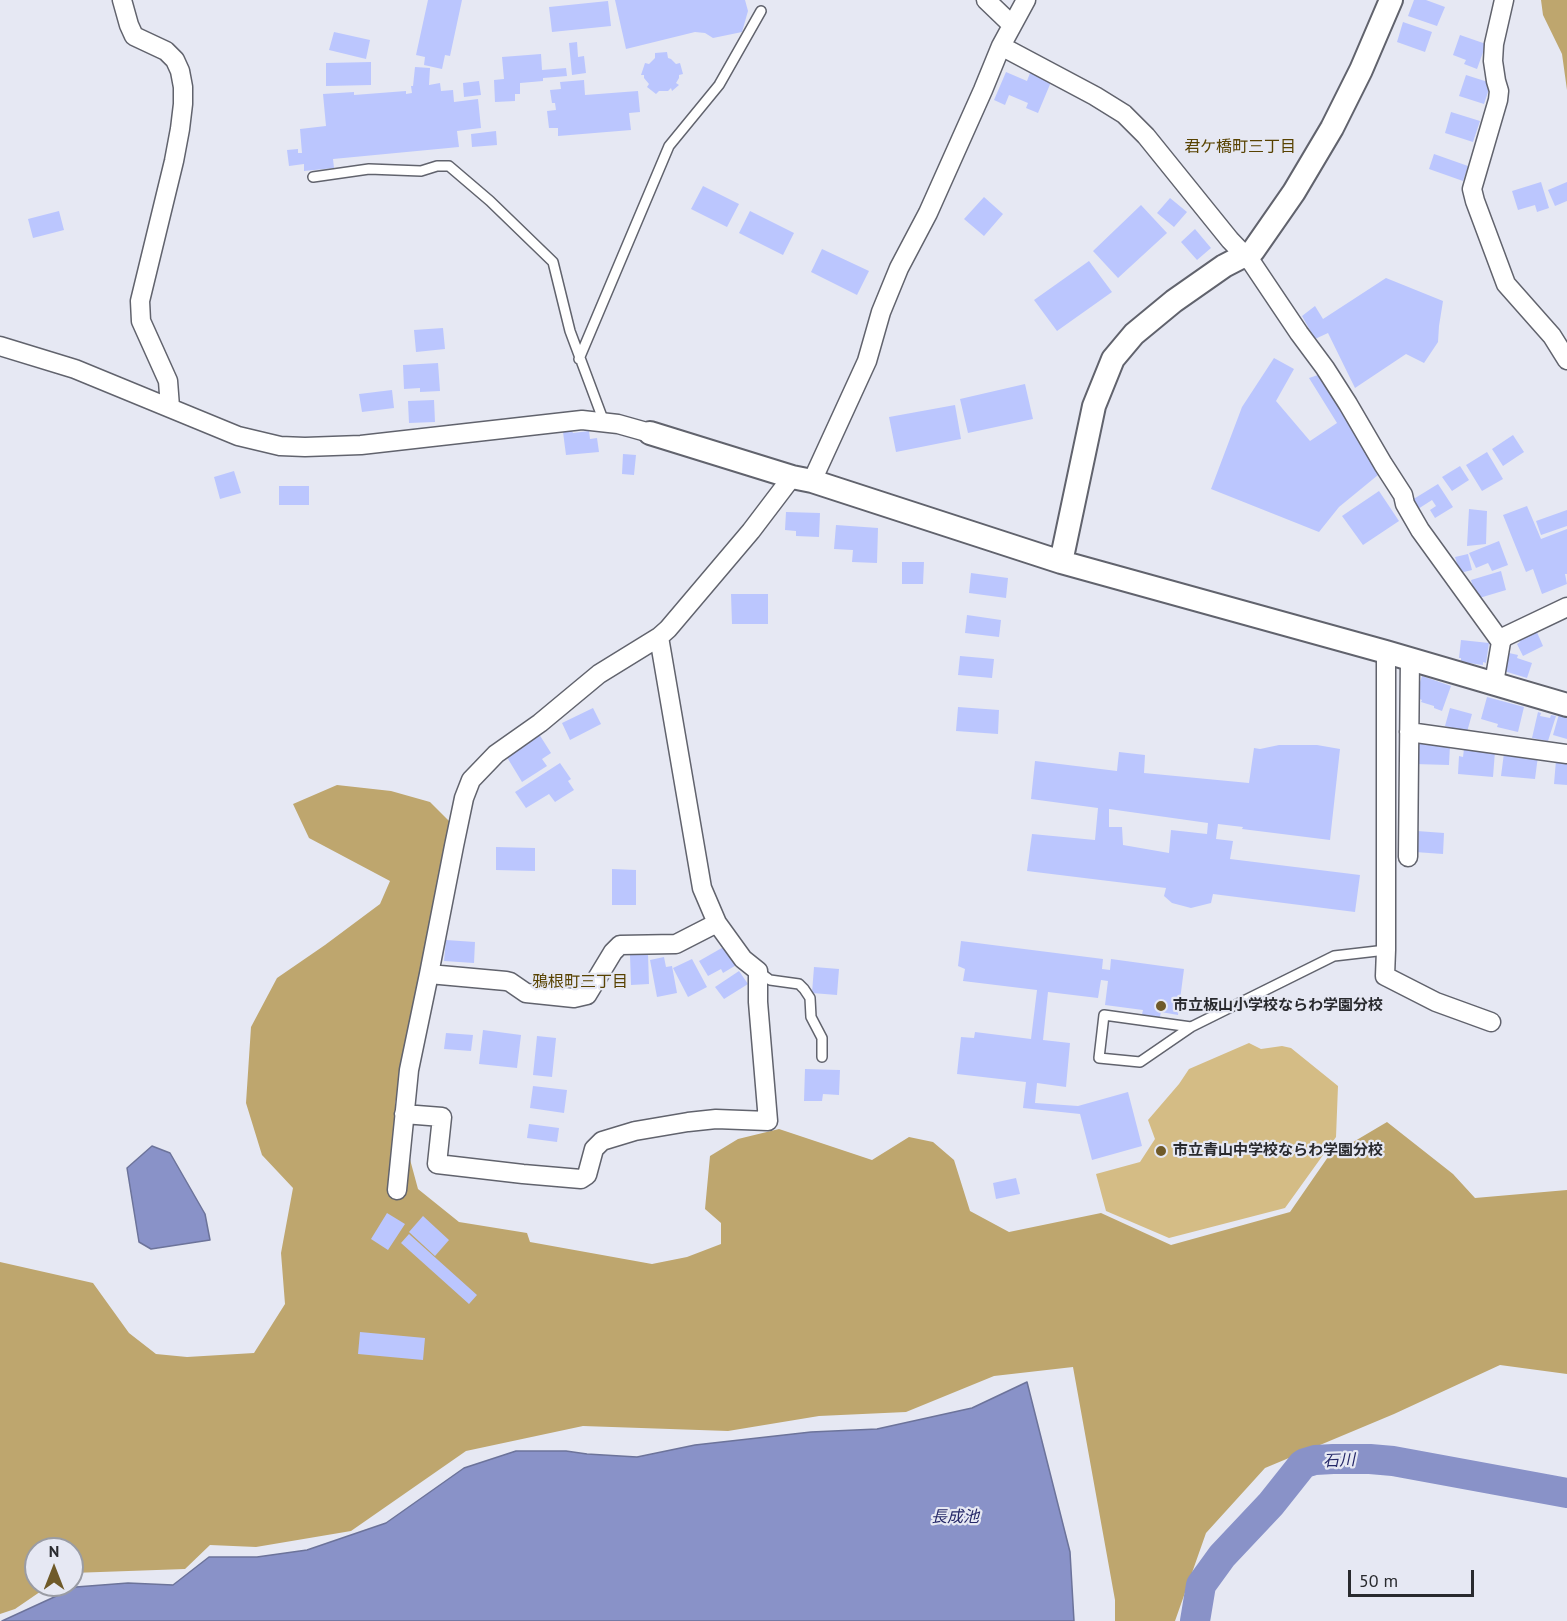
<!DOCTYPE html>
<meta charset="utf-8">
<style>
body{margin:0}
#map{position:relative;width:1567px;height:1621px;overflow:hidden;background:#e6e8f3;font-family:"PT Sans",sans-serif}
canvas{display:block}
.north{position:absolute;left:24px;top:1537px;width:60px;height:60px;box-sizing:border-box;background:#e6e8f3;border:2px solid #9a9ca4;border-radius:50%;rotate:0deg;font-size:16px;font-weight:700;line-height:24px;text-align:center;color:#292a2e}
.north::after{content:'';display:block;margin:auto;width:21px;height:27px;background:#6f5a29;clip-path:polygon(50% 0,100% 100%,50% 72%,0 100%)}
.scale{position:absolute;left:1348px;top:1570px;width:126px;height:27px;box-sizing:border-box;border:3px solid #292a2e;border-top:0;padding-left:8px;font-size:18px;line-height:21px;white-space:nowrap;color:#292a2e;-webkit-text-stroke:4px #e6e8f3;paint-order:stroke}
</style>
<div id="map">
<canvas width="1567" height="1621"></canvas>
<div class="north">N</div>
<div class="scale">50 m</div>
</div>
<script>
const ctx = document.querySelector('canvas').getContext('2d');
ctx.lineJoin = 'round';
function fillPath(path, color) { ctx.fillStyle = color; ctx.fill(path, 'evenodd'); }
const toPath = rows => new Path2D(rows.map(r => 'M' + r).join(''));
function strokePath(path, color, width, dash) { ctx.strokeStyle = color; ctx.lineWidth = width; ctx.lineCap = dash ? 'butt' : 'round'; ctx.setLineDash(dash || []); ctx.stroke(path); }
function write(font, color, halo, rows, align = 'center') {
  ctx.font = font + ' "PT Sans","Noto Sans JP",sans-serif'; ctx.lineWidth = 4.5; ctx.setLineDash([]); ctx.textBaseline = 'middle'; ctx.strokeStyle = halo; ctx.fillStyle = color; for (const [text, x, y, turn = 0] of rows) {
    ctx.save(); ctx.translate(x, y); ctx.rotate((+turn || 0) * Math.PI / 180); ctx.textAlign = isNaN(turn) ? turn : align; if (halo) ctx.strokeText(text, 0, 0); ctx.fillText(text, 0, 0); ctx.restore();
  }
}
fillPath(toPath([
 [1249,1043,1261,1049,1282,1046,1291,1048,1338,1086,1336,1137,1285,1208,1169,1238,1106,1211,1096,1174,1140,1162,1155,1139,1148,1120,1179,1084,1189,1069]
]), '#d4bc85');
fillPath(toPath([
 [1541,0,1567,0,1567,90,1562,54,1543,15],
 [337,785,391,791,430,802,453,825,395,1104,418,1189,459,1222,527,1233,530,1242,652,1264,687,1257,721,1244,721,1223,705,1209,710,1156,738,1139,779,1129,872,1160,909,1137,933,1142,954,1160,970,1211,1009,1232,1101,1213,1171,1245,1290,1212,1328,1157,1387,1122,1453,1174,1475,1198,1567,1190,1567,1374,1500,1365,1394,1414,1265,1468,1206,1533,1175,1621,1115,1621,1115,1600,1073,1367,994,1376,906,1412,819,1416,728,1431,583,1426,466,1451,351,1531,256,1547,210,1545,185,1569,72,1573,72,1549,36,1549,36,1585,50,1585,15,1609,0,1614,0,1262,93,1283,129,1333,156,1354,187,1357,254,1353,285,1304,281,1253,293,1188,262,1155,246,1103,251,1027,277,978,325,945,380,904,390,881,309,838,293,804]
]), '#bea66e');
const water = toPath([
 [152,1146,170,1153,205,1214,210,1240,151,1249,139,1242,127,1168,152,1146],
 [1027,1382,1070,1552,1074,1621,2,1621,76,1587,128,1583,173,1585,209,1557,257,1557,307,1550,386,1523,464,1468,516,1451,566,1451,587,1454,637,1457,695,1445,811,1432,877,1429,972,1408,1027,1382]
]);
fillPath(water, '#8992c8');
strokePath(water, '#6c739a', 1.5);
strokePath(toPath([
 [1195,1621,1201,1585,1222,1556,1271,1504,1302,1465,1305,1463,1315,1460,1333,1459,1370,1459,1393,1461,1567,1493]
]), '#8992c8', 30);
fillPath(toPath([
 [428,0,462,0,450,56,445,55,442,69,424,65,425,57,416,55],
 [615,0,745,0,748,11,742,32,713,38,705,33,695,32,626,49],
 [1414,0,1426,0,1445,7,1437,26,1408,16],
 [608,1,611,26,552,32,549,7],
 [1403,22,1432,32,1425,52,1397,42],
 [334,32,370,40,366,59,329,50],
 [1460,35,1486,44,1477,69,1464,64,1466,60,1453,55],
 [577,42,578,57,584,56,586,73,572,75,569,43],
 [667,52,668,58,671,59,676,64,680,63,683,74,679,75,679,78,676,83,679,85,672,91,671,88,668,91,659,91,656,94,647,87,649,84,644,78,644,75,641,75,645,63,649,64,655,58,655,53],
 [541,54,542,70,566,68,567,76,543,78,543,81,520,83,520,94,515,94,515,101,495,102,494,80,504,79,502,57],
 [371,62,371,85,326,86,326,63],
 [415,67,430,68,429,85,440,83,441,91,453,90,454,102,478,99,481,128,457,131,459,147,333,159,334,168,304,171,304,164,289,166,287,150,298,149,298,153,302,153,300,129,326,126,323,94,354,92,354,95,406,91,406,94,412,93,411,86,413,86],
 [1006,72,1027,81,1030,73,1051,82,1038,113,1026,108,1028,103,1009,95,1005,105,994,100],
 [1466,75,1491,83,1484,104,1459,96],
 [584,80,585,95,638,91,640,112,629,113,631,130,558,136,558,128,549,128,547,111,556,110,555,103,552,103,550,90,561,89,560,82],
 [479,81,481,95,464,97,463,83],
 [1451,112,1480,121,1473,142,1445,133],
 [496,131,497,145,472,147,471,134],
 [1434,154,1468,166,1463,181,1429,169],
 [1541,182,1549,208,1537,212,1535,205,1518,210,1512,191],
 [1567,182,1567,201,1555,206,1548,190],
 [703,186,739,204,727,227,691,209],
 [984,197,1003,214,984,236,964,219],
 [1170,198,1187,212,1174,227,1157,213],
 [1141,205,1167,233,1118,278,1093,251],
 [59,211,64,230,33,238,28,219],
 [750,211,794,233,783,255,739,233],
 [1195,229,1211,248,1197,260,1181,242],
 [822,249,869,271,857,295,811,272],
 [1089,261,1112,292,1057,331,1034,300],
 [1386,278,1443,301,1439,326,1438,342,1424,363,1406,354,1355,388,1328,333,1315,339,1302,316,1315,306,1323,319],
 [443,328,445,349,416,352,414,330],
 [1274,358,1294,369,1276,401,1310,441,1337,423,1309,378,1318,375,1348,419,1378,475,1339,507,1319,532,1211,489,1242,407],
 [438,363,440,391,420,392,420,388,404,389,403,365],
 [1025,384,1033,419,968,433,960,399],
 [392,390,394,408,362,412,359,394],
 [434,400,435,422,409,423,408,401],
 [955,405,961,439,896,452,889,417],
 [572,431,573,433,589,431,590,439,597,438,599,452,566,455,563,432],
 [1513,435,1524,452,1503,466,1492,449],
 [1487,452,1503,479,1482,491,1466,465],
 [623,454,636,455,634,475,622,474],
 [1460,466,1469,480,1452,491,1442,477],
 [234,471,241,493,220,499,214,477],
 [1438,484,1453,507,1435,518,1430,510,1436,506,1432,500,1418,509,1412,500],
 [279,486,309,486,309,505,279,505],
 [1379,491,1399,521,1363,545,1342,516],
 [1527,506,1541,539,1567,529,1567,574,1565,574,1567,584,1542,594,1533,569,1526,572,1503,515],
 [1469,509,1487,511,1486,544,1467,546],
 [1567,510,1567,526,1541,535,1536,521],
 [786,512,820,513,819,537,796,536,796,531,785,530],
 [836,525,878,528,877,563,852,562,853,550,834,549],
 [1499,541,1508,565,1492,571,1488,563,1476,568,1469,553],
 [1468,554,1472,570,1460,573,1455,557],
 [902,562,924,562,923,584,902,584],
 [1501,571,1506,590,1476,599,1471,580],
 [971,573,1008,578,1006,598,969,593],
 [731,594,768,594,768,624,732,624],
 [967,615,1001,620,999,637,965,633],
 [1536,630,1543,646,1523,656,1517,644,1520,642,1518,638],
 [1461,640,1489,643,1486,663,1483,662,1483,665,1461,662,1461,658,1459,658],
 [1509,653,1518,655,1517,658,1532,663,1527,678,1504,671],
 [960,656,994,659,992,678,958,675],
 [1422,676,1451,686,1442,711,1434,708,1434,706,1421,702,1422,700,1415,697],
 [1487,697,1524,707,1518,732,1497,727,1498,724,1481,719],
 [958,707,999,710,998,734,956,731],
 [593,708,601,724,570,740,562,723],
 [1450,708,1472,714,1467,732,1445,726],
 [1538,712,1541,713,1540,716,1550,718,1551,715,1556,716,1548,741,1532,738],
 [1559,714,1567,717,1567,739,1553,735],
 [539,734,551,753,542,759,547,766,522,782,505,754],
 [1415,743,1450,745,1449,765,1414,764],
 [1279,745,1317,745,1340,749,1330,840,1242,829,1243,827,1218,824,1216,839,1233,841,1230,859,1360,875,1355,912,1213,894,1211,903,1191,908,1172,903,1164,896,1166,888,1027,871,1032,834,1095,840,1098,808,1031,799,1035,761,1117,771,1119,752,1145,755,1144,773,1249,783,1254,748,1260,749],
 [1109,809,1208,823,1207,834,1171,830,1169,853,1123,845,1122,827,1109,827],
 [1464,749,1495,751,1493,777,1458,774,1459,756,1463,757],
 [1504,753,1538,756,1535,779,1501,776],
 [1556,760,1567,761,1567,785,1554,784],
 [560,763,571,779,568,781,574,790,555,802,549,794,526,808,515,792],
 [1417,831,1444,833,1443,854,1415,852],
 [496,847,535,848,535,871,496,870],
 [612,869,636,870,636,905,612,905],
 [446,940,475,942,474,963,444,961],
 [961,941,1103,959,1102,969,1110,970,1111,959,1184,969,1178,1015,1161,1012,1159,1021,1141,1019,1143,1010,1105,1005,1108,981,1101,980,1098,998,1048,992,1043,1040,1070,1043,1066,1087,1037,1083,1035,1103,1078,1106,1128,1092,1142,1146,1092,1160,1080,1114,1023,1108,1026,1082,957,1074,961,1037,974,1038,975,1032,1031,1039,1037,990,963,981,965,969,958,966],
 [727,945,738,964,723,973,721,969,708,976,699,961],
 [648,954,649,984,631,985,630,955],
 [664,957,666,967,672,966,677,993,657,997,650,960],
 [692,959,707,987,688,997,673,968],
 [814,967,839,969,837,995,812,993],
 [739,971,748,984,724,999,715,987],
 [483,1030,521,1035,517,1068,479,1064],
 [446,1033,473,1035,471,1051,444,1049],
 [537,1036,556,1038,552,1077,533,1075],
 [805,1069,840,1070,839,1095,823,1094,822,1101,804,1101],
 [533,1086,567,1090,564,1113,530,1108],
 [529,1124,559,1128,557,1142,527,1138],
 [1016,1178,1020,1194,996,1199,993,1183],
 [387,1213,405,1224,388,1250,371,1239],
 [423,1216,449,1240,435,1256,409,1232],
 [409,1234,477,1295,469,1304,401,1243],
 [360,1332,425,1338,423,1360,358,1354]
]), '#bbc6fe');
const service = toPath([
 [313,177,369,169,421,171,437,166,449,166,490,201,553,262,570,331,604,422],
 [579,359,669,146,719,85,761,11],
 [758,971,770,980,799,984,804,989,810,998,811,1017,822,1038,822,1057],
 [1191,1027,1104,1015,1099,1058,1140,1062,1191,1027,1334,956,1386,950]
]);
const minor = toPath([
 [122,0,129,25,134,36,166,51,175,60,180,71,183,87,183,104,180,129,174,161,140,301,141,321,168,381,170,407],
 [986,0,1012,25],
 [1504,0,1494,44,1493,61,1496,81,1499,91,1498,100,1472,189,1475,201,1506,284,1552,336,1567,360],
 [1001,46,1095,96,1124,114,1146,136,1230,240,1252,263,1299,333,1325,368,1348,404,1383,464,1403,495,1405,504,1420,530,1501,642],
 [0,346,75,369,238,436,280,446,305,447,361,445,582,420,618,424,650,433],
 [812,481,867,361,881,312,899,268,928,213,983,90,1001,46,1026,0],
 [1386,652,1386,950,1385,976,1436,1002,1491,1022],
 [1494,683,1501,642,1504,637,1567,607],
 [1409,732,1567,754],
 [1408,857,1410,659],
 [429,974,506,981,510,982,526,993,574,998,587,995,613,952,620,945,676,944,717,923],
 [404,1114,442,1117,437,1164,523,1174,581,1179,587,1175,594,1149,602,1141,635,1131,688,1122,716,1119,768,1121,758,1002,758,971,743,959,717,923,702,888,659,637],
 [397,1190,409,1070,429,974,454,846,464,798,471,780,496,754,540,723,599,674,659,637,668,629,751,531,792,477]
]);
const tertiary = toPath([
 [650,433,792,477,812,481,1061,562,1386,652,1567,705],
 [1061,562,1094,406,1113,359,1134,334,1174,301,1224,266,1253,251,1294,192,1332,128,1361,70,1391,0]
]);
strokePath(service, '#61636d', 12);
strokePath(minor, '#61636d', 21);
strokePath(tertiary, '#61636d', 26);
strokePath(service, '#fff', 9);
strokePath(minor, '#fff', 18);
strokePath(tertiary, '#fff', 22);
for (const [x, y, r, color] of [
 [1161,1006,6,"#6f5a29"],
 [1161,1151,6,"#6f5a29"]
]) { const dot = new Path2D(); dot.arc(x, y, r, 0, 2 * Math.PI); ctx.fillStyle = color; ctx.fill(dot); strokePath(dot, '#e6e8f3', 2); }
write('bold 15px', '#292a2e', '#e6e8f3', [
 ["市立板山小学校ならわ学園分校",1173,1006],
 ["市立青山中学校ならわ学園分校",1173,1151]
], 'left');
write('16px', '#584201', '#e6e8f3', [
 ["君ケ橋町三丁目",1240,147],
 ["鴉根町三丁目",580,982]
]);
write('italic 16px', '#252868', '#e6e8f3', [
 ["石川",1339,1461,-2],
 ["長成池",955,1517]
]);
</script>
